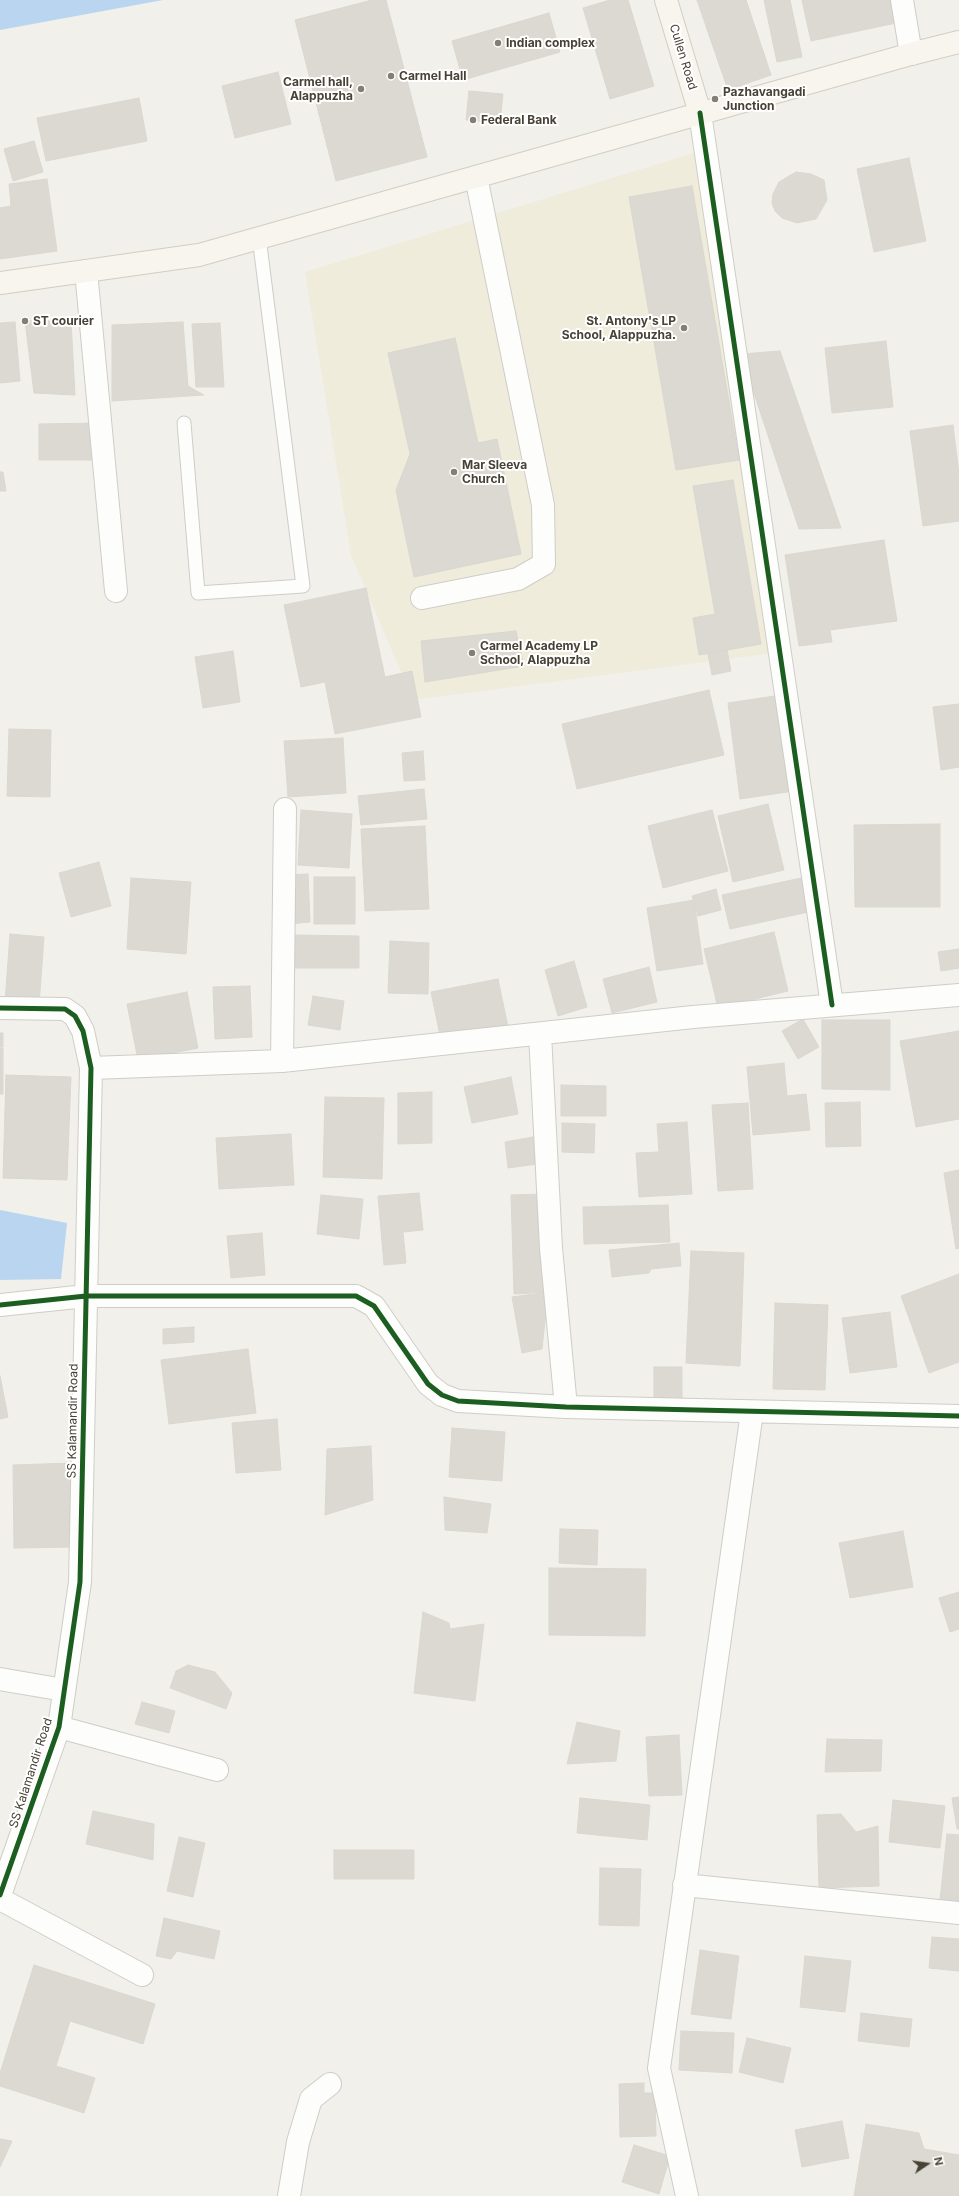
<!DOCTYPE html>
<style>
body{margin:0}
#map{position:relative;width:959px;height:2196px;overflow:hidden;background:#f1f0ea;font-family:Inter,sans-serif}
canvas{display:block}
.north{position:absolute;left:907px;top:2144px;width:40px;height:40px;-webkit-text-stroke:3px #fff;paint-order:stroke;rotate:77deg;font-size:11px;font-weight:700;line-height:16px;text-align:center;color:#484236}
.north::after{content:'';display:block;margin:auto;width:14px;height:18px;background:#484236;clip-path:polygon(50% 0,100% 100%,50% 72%,0 100%)}
</style>
<div id="map">
<canvas width="959" height="2196"></canvas>
<div class="north">N</div>
</div>
<script>
const ctx = document.querySelector('canvas').getContext('2d');
ctx.lineJoin = 'round';
function fillPath(path, color) { ctx.fillStyle = color; ctx.fill(path, 'evenodd'); }
const toPath = rows => new Path2D(rows.map(r => 'M' + r).join(''));
function strokePath(path, color, width, dash) { ctx.strokeStyle = color; ctx.lineWidth = width; ctx.lineCap = dash ? 'butt' : 'round'; ctx.setLineDash(dash || []); ctx.stroke(path); }
function write(font, color, halo, rows, align = 'center') {
  ctx.font = font + ' Inter,sans-serif'; ctx.lineWidth = 4; ctx.setLineDash([]); ctx.textBaseline = 'middle'; ctx.strokeStyle = halo; ctx.fillStyle = color; for (const [text, x, y, turn = 0] of rows) {
    ctx.save(); ctx.translate(x, y); ctx.rotate((+turn || 0) * Math.PI / 180); ctx.textAlign = isNaN(turn) ? turn : align; if (halo) ctx.strokeText(text, 0, 0); ctx.fillText(text, 0, 0); ctx.restore();
  }
}
fillPath(toPath([
 [694,153,773,653,413,700,351,555,305,272]
]), '#efecdc');
fillPath(toPath([
 [0,0,163,0,0,30],
 [0,1210,67,1223,61,1279,0,1280]
]), '#bad5f0');
const building = toPath([
 [372,0,386,0,427,157,336,181,295,20,372,0],
 [610,0,628,0,654,86,610,99,583,8,610,0],
 [697,0,746,0,771,75,728,90,697,0],
 [764,0,790,0,802,57,777,62,764,0],
 [802,0,891,0,896,23,811,41,802,0],
 [549,13,560,52,463,80,452,41,549,13],
 [278,72,291,124,235,138,222,86,278,72],
 [469,91,503,94,500,123,466,120,469,91],
 [139,98,147,141,46,161,37,118,139,98],
 [34,141,43,172,13,181,4,149,34,141],
 [909,158,926,241,874,252,857,169,909,158],
 [796,172,811,174,824,180,827,200,816,219,797,223,782,218,775,211,772,203,773,194,779,182,796,172],
 [47,179,57,251,0,259,0,208,11,206,9,184,47,179],
 [692,186,739,460,676,470,629,197,692,186],
 [25,321,71,321,75,395,34,393,25,321],
 [15,322,20,381,0,383,0,323,15,322],
 [183,322,188,386,204,395,112,401,112,325,183,322],
 [220,323,224,387,196,387,192,324,220,323],
 [455,338,478,443,497,439,521,554,414,577,396,490,410,454,388,353,455,338],
 [886,341,893,407,832,413,825,348,886,341],
 [780,351,841,528,799,529,741,354,780,351],
 [99,423,100,460,39,460,39,424,99,423],
 [953,425,959,474,959,521,923,526,910,431,953,425],
 [0,472,3,472,6,491,0,491,0,472],
 [733,480,761,644,699,655,693,618,715,614,693,486,733,480],
 [884,540,897,621,830,630,832,642,799,646,785,555,884,540],
 [366,588,385,677,412,671,421,717,335,734,325,682,301,687,284,605,366,588],
 [516,631,524,666,425,682,421,641,516,631],
 [727,650,731,671,712,675,708,654,727,650],
 [233,651,240,702,203,708,195,657,233,651],
 [709,690,724,755,577,789,562,724,709,690],
 [781,695,794,791,740,799,728,703,781,695],
 [959,704,959,767,941,770,933,707,959,704],
 [9,729,51,730,50,797,7,796,9,729],
 [343,738,346,793,288,797,284,741,343,738],
 [423,751,425,780,404,781,402,753,423,751],
 [424,789,427,819,361,825,358,796,424,789],
 [768,804,784,870,733,882,718,816,768,804],
 [301,810,352,814,349,868,298,865,301,810],
 [712,810,728,871,663,888,648,826,712,810],
 [940,824,940,907,855,907,854,825,940,824],
 [425,826,429,909,365,911,361,829,425,826],
 [99,862,111,906,71,917,59,873,99,862],
 [308,874,310,922,290,924,288,875,308,874],
 [314,877,355,877,355,924,314,924,314,877],
 [806,877,813,911,730,929,722,895,806,877],
 [131,878,191,882,186,954,127,949,131,878],
 [716,889,721,910,698,916,692,896,716,889],
 [694,900,703,964,657,971,647,908,694,900],
 [774,932,788,991,718,1008,704,949,774,932],
 [10,934,44,937,39,1005,5,1002,10,934],
 [293,935,359,936,359,968,292,968,293,935],
 [390,941,429,943,428,994,388,993,390,941],
 [959,949,959,968,941,971,938,952,959,949],
 [574,961,587,1007,558,1016,545,970,574,961],
 [649,967,657,1002,612,1013,603,979,649,967],
 [498,979,508,1027,441,1040,431,992,498,979],
 [250,986,252,1037,215,1039,213,987,250,986],
 [187,992,198,1048,138,1060,127,1004,187,992],
 [313,996,344,1001,340,1030,308,1025,313,996],
 [803,1019,819,1047,798,1059,782,1031,803,1019],
 [822,1020,890,1020,890,1090,822,1089,822,1020],
 [959,1031,959,1119,916,1127,900,1041,959,1031],
 [0,1033,3,1033,3,1047,0,1047,0,1033],
 [0,1048,3,1048,3,1094,0,1094,0,1048],
 [784,1063,787,1096,806,1094,810,1130,753,1135,747,1067,784,1063],
 [6,1075,71,1077,67,1180,3,1178,6,1075],
 [511,1077,518,1114,472,1123,464,1087,511,1077],
 [561,1085,606,1086,606,1116,561,1116,561,1085],
 [432,1092,432,1143,398,1144,398,1093,432,1092],
 [325,1097,384,1098,382,1179,323,1177,325,1097],
 [860,1102,861,1146,826,1147,825,1103,860,1102],
 [748,1103,753,1189,718,1191,712,1105,748,1103],
 [687,1122,692,1194,639,1197,636,1153,659,1152,657,1124,687,1122],
 [562,1123,595,1124,594,1153,562,1152,562,1123],
 [291,1134,294,1185,219,1189,216,1138,291,1134],
 [533,1137,537,1164,508,1168,505,1142,533,1137],
 [959,1170,959,1248,956,1249,944,1173,959,1170],
 [419,1193,423,1230,403,1232,406,1263,384,1265,378,1196,419,1193],
 [544,1194,548,1292,514,1294,511,1195,544,1194],
 [321,1195,363,1199,359,1239,317,1234,321,1195],
 [668,1205,670,1242,584,1244,583,1207,668,1205],
 [262,1233,265,1275,231,1278,227,1236,262,1233],
 [679,1243,681,1266,651,1269,649,1273,612,1277,609,1250,679,1243],
 [691,1251,744,1253,740,1366,686,1363,691,1251],
 [959,1274,959,1362,929,1373,901,1296,959,1274],
 [548,1292,542,1349,522,1353,512,1297,548,1292],
 [775,1303,828,1305,825,1390,773,1389,775,1303],
 [890,1312,897,1367,850,1373,842,1318,890,1312],
 [194,1327,194,1342,163,1344,163,1329,194,1327],
 [248,1349,256,1413,169,1424,161,1360,248,1349],
 [654,1367,682,1367,682,1401,654,1402,654,1367],
 [0,1376,8,1417,0,1419,0,1376],
 [277,1419,281,1470,236,1473,232,1423,277,1419],
 [452,1428,505,1432,502,1481,449,1477,452,1428],
 [371,1446,373,1500,325,1515,327,1449,371,1446],
 [72,1463,73,1547,14,1548,13,1465,72,1463],
 [444,1497,491,1504,487,1533,445,1530,444,1497],
 [560,1529,598,1530,597,1565,559,1563,560,1529],
 [903,1531,913,1587,850,1598,839,1543,903,1531],
 [549,1568,646,1569,645,1636,549,1635,549,1568],
 [959,1592,959,1629,950,1632,939,1598,959,1592],
 [423,1612,449,1623,450,1629,484,1624,475,1701,414,1693,423,1612],
 [188,1665,215,1672,232,1693,226,1709,170,1688,176,1671,188,1665],
 [142,1702,175,1711,169,1733,135,1724,142,1702],
 [577,1722,620,1731,616,1761,567,1764,577,1722],
 [679,1735,682,1795,649,1796,646,1737,679,1735],
 [827,1739,882,1740,881,1771,825,1772,827,1739],
 [959,1797,959,1829,957,1829,952,1798,959,1797],
 [580,1798,650,1805,647,1840,577,1833,580,1798],
 [893,1800,945,1806,940,1848,889,1842,893,1800],
 [93,1811,154,1824,153,1860,86,1844,93,1811],
 [841,1814,856,1832,878,1826,879,1886,819,1888,817,1815,841,1814],
 [947,1834,959,1835,959,1902,940,1900,947,1834],
 [179,1837,205,1843,193,1897,167,1891,179,1837],
 [334,1850,414,1850,414,1879,334,1879,334,1850],
 [600,1868,641,1869,639,1926,599,1925,600,1868],
 [164,1918,220,1931,214,1959,177,1951,171,1959,156,1956,164,1918],
 [932,1937,959,1939,959,1971,929,1968,932,1937],
 [700,1950,739,1956,731,2019,691,2014,700,1950],
 [805,1956,851,1961,845,2012,800,2007,805,1956],
 [34,1965,155,2004,143,2044,70,2021,56,2066,95,2078,84,2113,0,2086,0,2073,34,1965],
 [861,2013,912,2019,909,2047,858,2041,861,2013],
 [681,2031,734,2033,732,2073,679,2070,681,2031],
 [747,2038,791,2048,783,2083,739,2072,747,2038],
 [644,2083,644,2093,655,2093,656,2136,620,2137,619,2084,644,2083],
 [842,2121,849,2158,802,2167,795,2130,842,2121],
 [866,2124,919,2133,924,2149,959,2155,959,2196,854,2196,866,2124],
 [0,2139,12,2141,0,2167,0,2139],
 [634,2145,670,2156,659,2194,622,2182,634,2145]
]);
fillPath(building, '#dbd9d2');
strokePath(building, '#d9d7d0', 1);
const service = toPath([
 [184,423,198,593,303,586,259,237]
]);
const minor = toPath([
 [902,0,911,54],
 [700,113,832,1005],
 [86,271,116,591],
 [422,598,518,579,544,564,543,505,476,177],
 [0,1008,65,1009,75,1016,83,1031,91,1068,80,1582,59,1727,0,1895],
 [540,1034,551,1248,566,1407],
 [282,1061,285,809],
 [91,1068,282,1061,693,1017,959,995],
 [0,1305,86,1296,356,1296,374,1306,428,1384,442,1395,458,1401,566,1407,959,1416],
 [0,1679,64,1690],
 [59,1727,217,1770],
 [684,1885,959,1913],
 [0,1899,142,1975],
 [289,2196,298,2142,311,2099,330,2084],
 [687,2196,659,2068,752,1412]
]);
const secondary = toPath([
 [666,0,700,113],
 [0,283,199,255,911,54,959,42]
]);
strokePath(service, '#cfcdc7', 15);
strokePath(minor, '#cfcdc7', 24);
strokePath(secondary, '#d1cec1', 24);
strokePath(service, '#fdfdfc', 13);
strokePath(minor, '#fdfdfc', 22);
strokePath(secondary, '#f7f5ee', 22);
strokePath(toPath([
 [700,113,832,1005],
 [0,1008,65,1009,75,1016,83,1031,91,1068,80,1582,59,1727,0,1895],
 [0,1305,86,1296,356,1296,374,1306,428,1384,442,1395,458,1401,566,1407,959,1416]
]), '#1b5e20', 5);
for (const [x, y, r, color] of [
 [498,43,4,"#837f75"],
 [391,76,4,"#837f75"],
 [361,89,4,"#837f75"],
 [715,99,4,"#837f75"],
 [473,120,4,"#837f75"],
 [25,321,4,"#837f75"],
 [684,328,4,"#837f75"],
 [454,472,4,"#837f75"],
 [472,653,4,"#837f75"]
]) { const dot = new Path2D(); dot.arc(x, y, r, 0, 2 * Math.PI); ctx.fillStyle = color; ctx.fill(dot); strokePath(dot, '#fff', 1.5); }
write('bold 12px', '#484236', '#fff', [
 ["Indian complex",506,43],
 ["Carmel Hall",399,76],
 ["Carmel hall,",353,82,"right"],
 ["Alappuzha",353,96,"right"],
 ["Pazhavangadi",723,92],
 ["Junction",723,106],
 ["Federal Bank",481,120],
 ["ST courier",33,321],
 ["St. Antony's LP",676,321,"right"],
 ["School, Alappuzha.",676,335,"right"],
 ["Mar Sleeva",462,465],
 ["Church",462,479],
 ["Carmel Academy LP",480,646],
 ["School, Alappuzha",480,660]
], 'left');
write('12px', '#484236', '#fff', [
 ["Cullen Road",683,57,73],
 ["SS Kalamandir Road",73,1421,-89],
 ["SS Kalamandir Road",31,1773,-72]
]);
</script>
